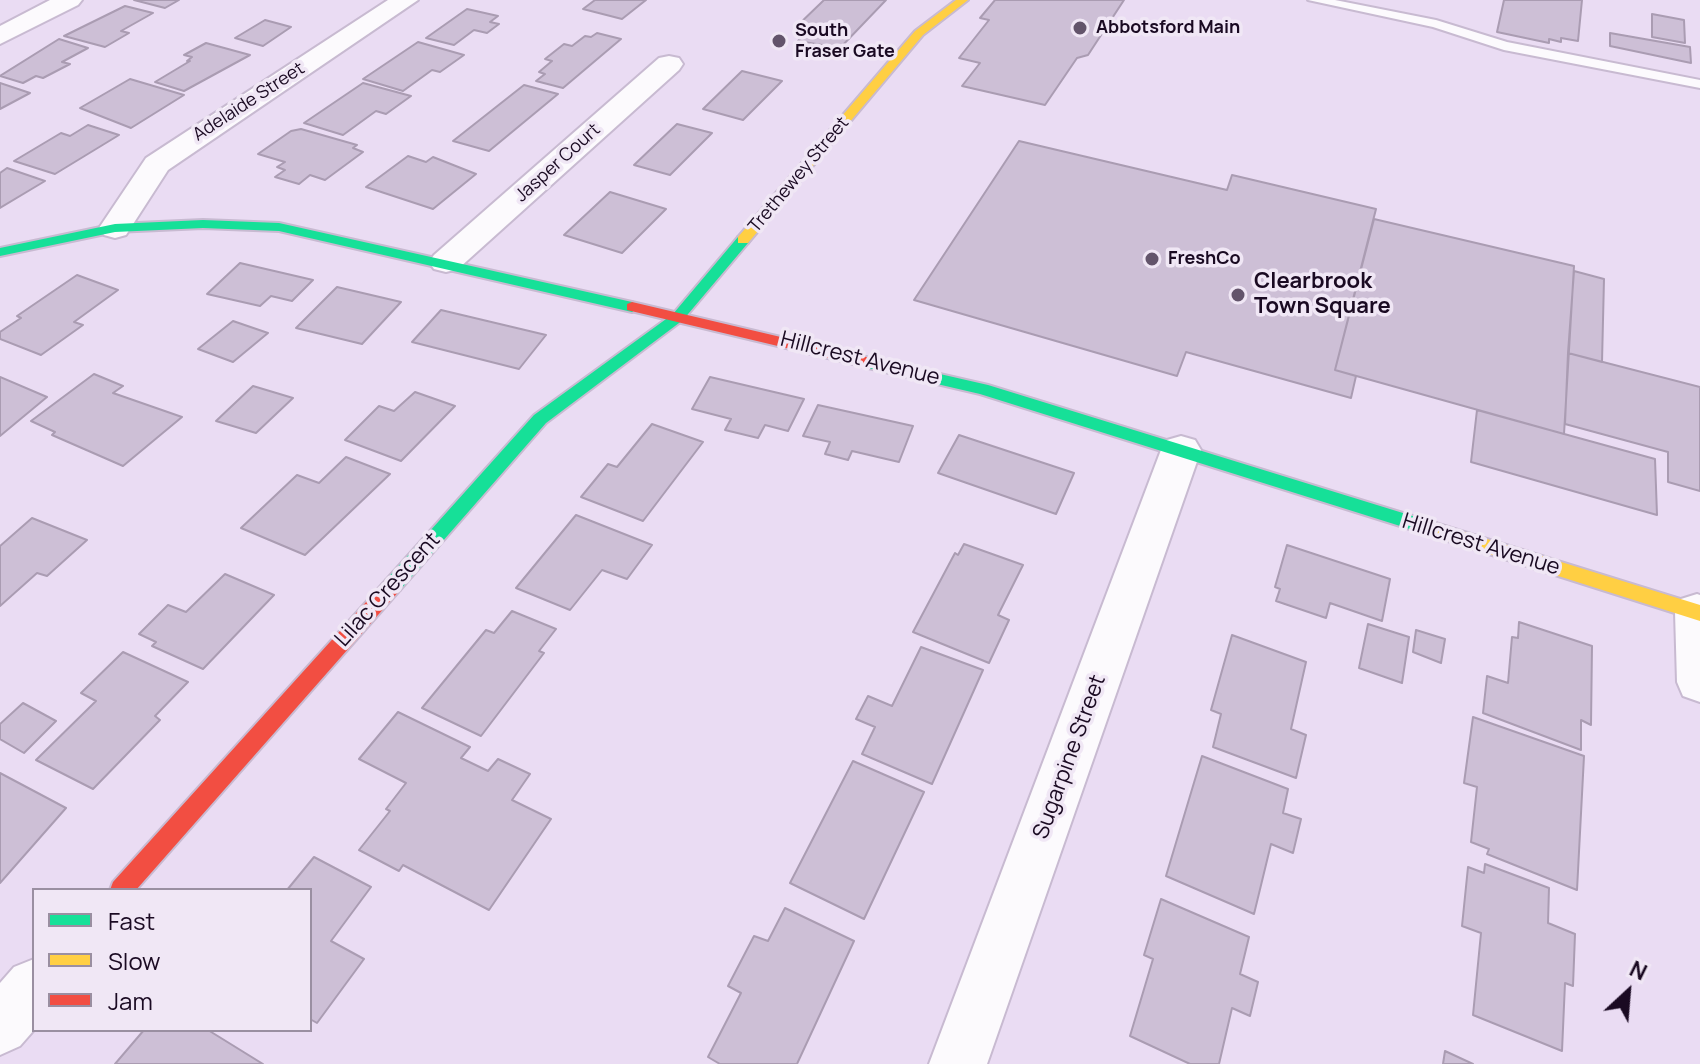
<!DOCTYPE html>
<style>
body{margin:0}
#map{position:relative;width:1700px;height:1064px;overflow:hidden;background:#eadcf3;font-family:Manrope,sans-serif}
canvas{display:block}
.legend{position:absolute;left:32px;top:888px;width:280px;height:144px;box-sizing:border-box;background:#f0e7f5;border:2px solid #9a8fa1;margin:0;padding:10px 14px;list-style:none;font-size:24px;color:#1a0a22}
.legend li{display:flex;align-items:center;gap:16px;height:40px}
.legend b{width:40px;border:2px solid #9a8fa1}
.north{position:absolute;left:1588px;top:952px;width:80px;height:80px;-webkit-text-stroke:6px #f0e7f5;paint-order:stroke;rotate:26deg;font-size:22px;font-weight:700;line-height:32px;text-align:center;color:#1a0a22}
.north::after{content:'';display:block;margin:auto;width:28px;height:36px;background:#1a0a22;clip-path:polygon(50% 0,100% 100%,50% 72%,0 100%)}
</style>
<div id="map">
<canvas width="1700" height="1064"></canvas>
<ul class="legend">
<li><b style="height:10px;background:#16e098"></b>Fast</li>
<li><b style="height:10px;background:#ffcf43"></b>Slow</li>
<li><b style="height:10px;background:#f24e42"></b>Jam</li>
</ul>
<div class="north">N</div>
</div>
<script>
const ctx = document.querySelector('canvas').getContext('2d');
ctx.lineJoin = 'round';
function fillPath(path, color) { ctx.fillStyle = color; ctx.fill(path, 'evenodd'); }
const toPath = rows => new Path2D(rows.map(r => 'M' + r).join(''));
function strokePath(path, color, width, dash) { ctx.strokeStyle = color; ctx.lineWidth = width; ctx.lineCap = dash ? 'butt' : 'round'; ctx.setLineDash(dash || []); ctx.stroke(path); }
function write(font, color, halo, rows, align = 'center') {
  ctx.font = font + ' Manrope,sans-serif'; ctx.lineWidth = 7; ctx.setLineDash([]); ctx.textBaseline = 'middle'; ctx.strokeStyle = halo; ctx.fillStyle = color; for (const [text, x, y, turn = 0] of rows) {
    ctx.save(); ctx.translate(x, y); ctx.rotate((+turn || 0) * Math.PI / 180); ctx.textAlign = isNaN(turn) ? turn : align; if (halo) ctx.strokeText(text, 0, 0); ctx.fillText(text, 0, 0); ctx.restore();
  }
}
const building = toPath([
 [134,0,179,0,165,8,134,0],
 [595,0,646,0,622,19,583,9,595,0],
 [824,0,886,0,840,48,798,41,801,38,796,36,799,34,795,28,824,0],
 [995,0,1124,0,1088,55,1077,58,1045,105,962,86,980,63,959,58,989,20,980,18,995,0],
 [1504,0,1582,0,1578,41,1561,38,1561,42,1549,39,1549,43,1497,32,1504,0],
 [125,6,153,13,121,31,129,33,105,47,64,36,125,6],
 [467,9,498,16,490,22,499,24,487,33,474,30,454,45,426,38,467,9],
 [1652,14,1684,20,1685,43,1652,37,1652,14],
 [265,20,291,27,263,46,235,38,265,20],
 [597,33,621,39,563,88,536,81,545,74,539,72,552,61,545,59,564,44,572,46,585,36,591,37,597,33],
 [1610,33,1690,47,1691,63,1610,46,1610,33],
 [59,39,88,48,62,62,70,64,43,78,36,76,23,83,0,76,59,39],
 [418,42,464,55,440,72,432,70,403,91,363,79,418,42],
 [206,43,250,55,184,91,155,82,190,61,187,61,192,57,184,55,206,43],
 [742,71,782,81,743,120,703,109,742,71],
 [130,79,184,95,131,128,80,108,130,79],
 [0,83,30,93,0,109,0,83],
 [363,83,411,96,386,114,376,111,343,135,304,123,363,83],
 [524,85,558,94,489,151,453,141,524,85],
 [677,124,712,133,670,175,634,165,677,124],
 [88,125,119,135,55,174,14,161,61,133,70,136,88,125],
 [301,129,357,145,353,148,363,152,325,180,310,175,299,184,275,177,285,170,277,167,285,162,258,154,291,131,301,129],
 [1019,141,1227,190,1232,175,1376,209,1335,370,1356,376,1351,398,1186,352,1177,376,914,300,1019,141],
 [408,156,426,162,433,157,476,174,433,209,366,187,408,156],
 [7,168,45,181,0,208,0,173,7,168],
 [610,192,666,209,622,253,564,235,610,192],
 [1374,219,1574,266,1564,434,1335,370,1374,219],
 [240,263,313,280,292,301,271,296,260,306,207,294,240,263],
 [1574,271,1604,279,1602,362,1568,353,1574,271],
 [77,275,118,290,74,322,83,325,41,355,0,339,0,332,21,318,17,316,77,275],
 [337,287,401,302,362,344,296,328,337,287],
 [441,310,546,335,519,369,412,342,441,310],
 [233,321,268,333,233,362,198,349,233,321],
 [1568,353,1700,387,1700,491,1668,482,1668,452,1565,424,1568,353],
 [94,374,123,386,113,393,182,417,123,466,52,435,55,432,31,421,94,374],
 [0,377,47,397,0,436,0,377],
 [710,377,804,399,788,431,765,425,758,438,725,430,731,419,692,409,710,377],
 [253,386,293,398,256,433,216,421,253,386],
 [415,392,455,406,401,461,345,440,379,406,394,411,415,392],
 [818,405,913,426,899,462,852,451,848,460,825,454,830,442,803,436,818,405],
 [1477,410,1655,459,1657,515,1471,462,1477,410],
 [652,424,703,442,643,521,581,497,608,464,617,467,652,424],
 [959,435,1074,473,1056,514,938,473,959,435],
 [346,457,390,474,305,555,241,528,297,475,319,483,346,457],
 [576,515,652,545,627,579,602,570,570,610,516,588,576,515],
 [32,518,87,540,47,576,37,573,0,606,0,546,32,518],
 [964,544,1023,565,998,615,1009,620,989,663,913,632,955,553,958,555,964,544],
 [1287,545,1390,579,1382,621,1330,603,1326,618,1276,601,1280,589,1275,587,1287,545],
 [225,574,274,595,203,669,152,646,156,642,139,634,168,605,186,612,225,574],
 [512,611,556,629,539,651,544,653,481,736,422,708,486,630,494,633,512,611],
 [1519,622,1592,646,1591,725,1581,720,1581,750,1483,713,1487,676,1508,683,1512,637,1518,638,1519,622],
 [1368,624,1409,637,1402,683,1359,668,1368,624],
 [1416,630,1445,639,1441,663,1413,652,1416,630],
 [1232,635,1306,662,1291,729,1306,735,1296,778,1213,747,1221,714,1211,710,1232,635],
 [921,647,983,670,932,784,862,754,875,727,856,719,868,696,892,706,921,647],
 [123,652,188,682,155,716,160,720,93,789,36,760,96,701,81,693,123,652],
 [23,703,56,721,24,753,0,739,0,724,23,703],
 [398,712,470,747,461,758,488,771,498,759,530,774,512,800,551,819,489,910,403,865,399,871,359,850,390,811,386,809,406,783,359,759,398,712],
 [1473,717,1584,756,1577,890,1487,854,1489,849,1471,842,1477,787,1464,783,1473,717],
 [1202,756,1288,789,1283,813,1301,819,1293,853,1271,844,1254,914,1166,876,1202,756],
 [853,761,924,792,864,919,790,883,853,761],
 [0,773,66,808,0,883,0,773],
 [314,857,371,887,331,941,364,959,317,1023,310,1019,310,890,287,890,314,857],
 [1485,864,1549,888,1548,923,1575,934,1573,986,1565,983,1562,1051,1473,1015,1481,933,1462,926,1468,867,1484,873,1485,864],
 [1161,899,1249,937,1240,974,1258,982,1250,1016,1232,1008,1219,1064,1190,1064,1130,1036,1153,959,1144,955,1161,899],
 [785,908,854,941,797,1064,720,1064,708,1057,741,993,728,986,754,936,768,941,785,908],
 [144,1030,208,1030,263,1064,115,1064,144,1030],
 [1445,1051,1473,1064,1443,1064,1445,1051]
]);
fillPath(building, '#cdbfd6');
strokePath(building, '#aa9cb2', 2);
const lane = toPath([
 [1308,0,1335,0,1436,20,1507,42,1700,80,1700,88,1504,50,1433,27,1308,0]
]);
const street = toPath([
 [50,0,82,0,78,5,0,44,0,26,50,0],
 [388,0,418,0,168,170,126,235,115,238,104,235,99,228,146,158,388,0],
 [669,56,679,58,683,64,679,70,458,269,446,272,434,269,429,262,434,255,659,58,669,56],
 [1181,436,1195,440,1201,450,987,1064,929,1064,1161,450,1167,440,1181,436],
 [1697,594,1700,595,1700,702,1683,696,1677,682,1675,612,1681,599,1697,594],
 [34,959,34,1030,20,1046,0,1055,0,983,14,967,34,959]
]);
const fast = toPath([
 [203,220,279,223,632,302,639,307,632,312,279,231,203,228,115,232,0,256,0,248,115,224,203,220],
 [743,236,750,240,748,243,683,320,546,423,400,590,386,590,384,585,386,580,534,415,673,314,738,237,743,236],
 [870,358,988,385,1432,522,1438,524,1441,529,1438,534,1432,536,980,394,864,367,862,363,864,359,870,358]
]);
const slow = toPath([
 [956,0,968,0,923,35,748,243,738,243,738,237,915,31,956,0],
 [1432,522,1700,605,1700,621,1426,534,1423,529,1426,524,1432,522]
]);
const jam = toPath([
 [632,302,870,358,878,363,870,368,627,310,627,304,632,302],
 [393,577,400,580,402,585,400,590,136,890,110,890,113,882,386,580,393,577]
]);
strokePath(lane, '#c8bad1', 4);
strokePath(street, '#c8bad1', 4);
strokePath(fast, '#c8bad1', 4);
strokePath(slow, '#c8bad1', 4);
strokePath(jam, '#c8bad1', 4);
fillPath(lane, '#fcfafd');
fillPath(street, '#fcfafd');
fillPath(fast, '#16e098');
fillPath(slow, '#ffcf43');
fillPath(jam, '#f24e42');
for (const [x, y, r, color] of [
 [1080,28,8,"#63546b"],
 [779,41,8,"#63546b"],
 [1152,259,8,"#63546b"],
 [1238,295,8,"#63546b"]
]) { const dot = new Path2D(); dot.arc(x, y, r, 0, 2 * Math.PI); ctx.fillStyle = color; ctx.fill(dot); strokePath(dot, '#f0e7f5', 3); }
write('bold 18px', '#1a0a22', '#f0e7f5', [
 ["Abbotsford Main",1096,28],
 ["South",795,31],
 ["Fraser Gate",795,52],
 ["FreshCo",1168,259]
], 'left');
write('18px', '#1a0a22', '#f0e7f5', [
 ["Adelaide Street",249,102,-33],
 ["Jasper Court",558,163,-42],
 ["Trethewey Street",799,175,-50]
]);
write('bold 22px', '#1a0a22', '#f0e7f5', [
 ["Clearbrook",1254,282],
 ["Town Square",1254,307]
], 'left');
write('22px', '#1a0a22', '#f0e7f5', [
 ["Hillcrest Avenue",860,359,14],
 ["Hillcrest Avenue",1481,545,17],
 ["Lilac Crescent",388,590,-48],
 ["Sugarpine Street",1070,757,-70]
]);
</script>
